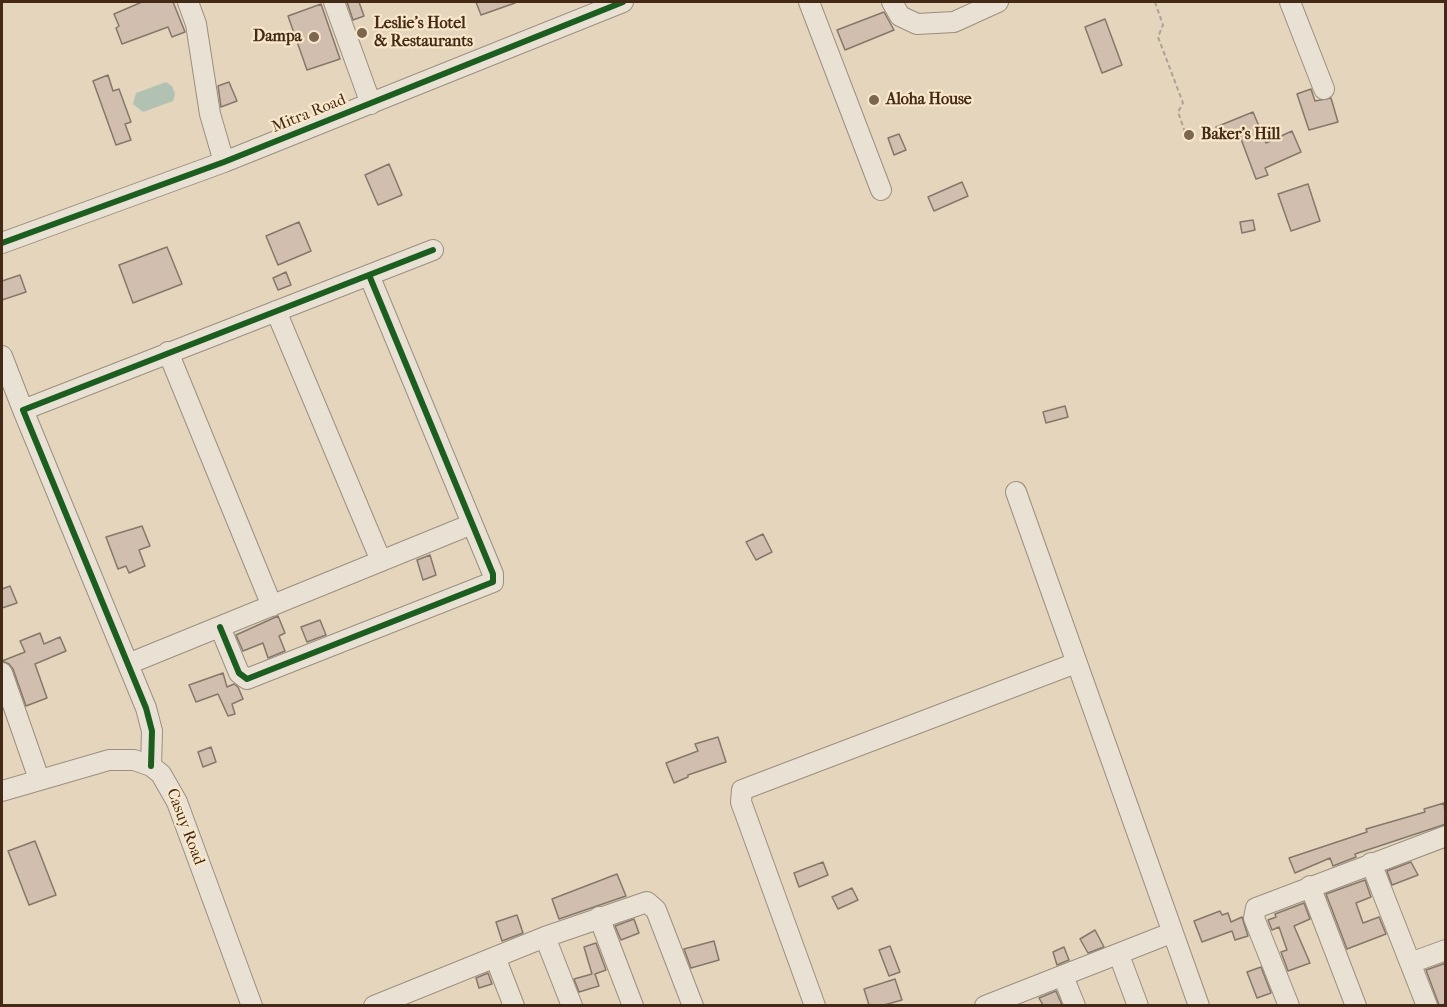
<!DOCTYPE html>
<style>
body{margin:0}
#map{position:relative;width:1447px;height:1007px;overflow:hidden;background:#e4d5bc;font-family:"IM FELL French Canon",serif}
canvas{display:block}
.frame{position:absolute;inset:0;border:3px solid #442917;pointer-events:none}
</style>
<div id="map">
<canvas width="1447" height="1007"></canvas>
<div class="frame"></div>
</div>
<script>
const ctx = document.querySelector('canvas').getContext('2d');
ctx.lineJoin = 'round';
function fillPath(path, color) { ctx.fillStyle = color; ctx.fill(path, 'evenodd'); }
const toPath = rows => new Path2D(rows.map(r => 'M' + r).join(''));
function strokePath(path, color, width, dash) { ctx.strokeStyle = color; ctx.lineWidth = width; ctx.lineCap = dash ? 'butt' : 'round'; ctx.setLineDash(dash || []); ctx.stroke(path); }
function write(font, color, halo, rows, align = 'center') {
  ctx.font = font + ' "IM FELL French Canon",serif'; ctx.lineWidth = 4.5; ctx.setLineDash([]); ctx.textBaseline = 'middle'; ctx.strokeStyle = halo; ctx.fillStyle = color; for (const [text, x, y, turn = 0] of rows) {
    ctx.save(); ctx.translate(x, y); ctx.rotate((+turn || 0) * Math.PI / 180); ctx.textAlign = isNaN(turn) ? turn : align; if (halo) ctx.strokeText(text, 0, 0); ctx.fillText(text, 0, 0); ctx.restore();
  }
}
fillPath(toPath([
 [166,82,172,86,175,94,173,101,143,112,133,104,136,93]
]), '#b2c2b2');
const building = toPath([
 [142,2,173,2,185,32,172,37,168,27,122,44,116,28,119,26,114,14,142,2],
 [347,2,359,2,364,16,353,20,347,2],
 [476,2,515,2,515,3,481,15,476,2],
 [321,4,340,59,307,70,288,16,321,4],
 [884,12,894,30,845,50,837,30,884,12],
 [1105,19,1122,65,1102,73,1085,27,1105,19],
 [108,75,113,91,119,89,131,122,125,124,131,140,116,145,93,81,108,75],
 [229,82,237,101,221,107,218,86,229,82],
 [1311,89,1315,101,1331,98,1338,122,1309,130,1297,94,1311,89],
 [1253,112,1266,143,1292,131,1301,152,1265,168,1268,175,1256,179,1238,131,1220,138,1216,127,1253,112],
 [899,134,906,150,894,155,888,138,899,134],
 [389,164,402,195,378,205,365,175,389,164],
 [962,182,968,196,934,211,928,197,962,182],
 [1308,184,1320,221,1291,231,1278,194,1308,184],
 [1253,220,1255,230,1242,233,1240,222,1253,220],
 [299,222,311,251,278,265,266,236,299,222],
 [167,247,182,284,133,303,119,265,167,247],
 [286,272,291,285,278,290,273,278,286,272],
 [20,275,26,292,2,300,2,281,20,275],
 [1065,406,1068,417,1046,423,1043,412,1065,406],
 [142,526,150,546,139,550,145,566,129,573,126,566,118,569,106,537,142,526],
 [763,534,772,552,756,560,746,542,763,534],
 [430,555,436,575,423,580,417,560,430,555],
 [10,586,17,603,2,608,2,589,10,586],
 [278,616,285,633,279,636,285,651,268,658,263,643,243,651,236,635,278,616],
 [320,620,326,635,307,642,301,627,320,620],
 [40,633,44,644,60,637,66,651,35,664,47,698,26,706,13,669,9,664,2,661,25,652,20,641,40,633],
 [223,673,227,687,234,684,238,687,243,699,232,704,235,714,228,716,218,694,196,702,189,685,223,673],
 [718,737,726,762,688,775,688,777,674,783,666,763,698,751,695,744,718,737],
 [211,747,216,762,203,767,198,752,211,747],
 [1444,803,1446,824,1355,854,1356,857,1333,866,1330,858,1295,873,1289,858,1367,832,1366,829,1425,812,1424,809,1444,803],
 [35,841,56,895,29,905,8,851,35,841],
 [823,862,828,875,799,887,794,873,823,862],
 [1411,862,1418,875,1392,885,1387,871,1411,862],
 [617,874,626,896,559,919,552,899,617,874],
 [1365,880,1371,897,1356,903,1363,923,1379,917,1386,934,1347,949,1326,894,1365,880],
 [852,888,858,900,838,909,832,897,852,888],
 [1304,903,1310,919,1294,926,1310,963,1288,971,1281,952,1287,950,1279,927,1272,930,1268,920,1276,917,1275,914,1304,903],
 [1220,911,1222,915,1228,913,1231,922,1242,917,1248,936,1235,940,1232,931,1202,942,1194,921,1220,911],
 [517,915,523,933,502,941,496,922,517,915],
 [634,919,639,933,621,940,615,926,634,919],
 [1095,930,1104,947,1088,953,1080,939,1095,930],
 [714,941,719,960,691,968,684,949,714,941],
 [596,943,606,970,595,974,599,986,579,992,574,979,592,974,584,947,596,943],
 [890,946,900,972,889,976,879,950,890,946],
 [1064,947,1069,960,1057,965,1053,952,1064,947],
 [1446,963,1446,1005,1439,1005,1426,970,1446,963],
 [1261,967,1271,993,1257,998,1247,972,1261,967],
 [488,973,492,984,479,988,476,978,488,973],
 [895,979,902,1000,884,1005,869,1005,864,989,895,979],
 [1056,991,1062,1005,1043,1005,1039,998,1056,991]
]);
fillPath(building, '#d2beaf');
strokePath(building, '#84786a', 1.5);
const minor = toPath([
 [188,2,196,24,210,114,224,162],
 [334,2,371,104],
 [809,2,881,190],
 [892,2,900,16,917,24,954,22,998,2],
 [1290,2,1324,89],
 [2,243,224,162,623,2],
 [276,311,381,561],
 [168,352,272,606],
 [2,356,23,410],
 [1016,492,1199,1006],
 [220,627,239,673,247,679,493,582,493,574,369,275],
 [128,664,472,524],
 [2,673,39,779],
 [151,766,152,731,146,708,23,410,433,250],
 [2,791,109,760,134,760,151,766,161,774,177,802,252,1006],
 [1371,863,1427,1006],
 [1310,886,1356,1006],
 [599,917,633,1006],
 [545,937,572,1006],
 [1119,955,1138,1006],
 [495,957,514,1006],
 [1410,963,1446,950],
 [1063,976,1075,1006],
 [374,1006,545,937,647,902,656,910,693,1006],
 [815,1006,741,802,742,790,1076,663],
 [985,1006,1171,933],
 [1289,1006,1254,918,1256,908,1446,836]
]);
strokePath(minor, '#9b8f7f', 22);
strokePath(toPath([
 [1155,2,1163,25,1158,37,1183,103,1178,112,1185,132]
]), '#aba397', 2, [4.5, 3]);
strokePath(minor, '#e8e1d4', 20);
strokePath(toPath([
 [2,243,224,162,623,2],
 [220,627,239,673,247,679,493,582,493,574,369,275],
 [151,766,152,731,146,708,23,410,433,250]
]), '#1b5e20', 6);
for (const [x, y, r, color] of [
 [362,33,6,"#7c6551"],
 [314,37,6,"#7c6551"],
 [874,100,6,"#7c6551"],
 [1189,135,6,"#7c6551"]
]) { const dot = new Path2D(); dot.arc(x, y, r, 0, 2 * Math.PI); ctx.fillStyle = color; ctx.fill(dot); strokePath(dot, '#f8e7c9', 2); }
write('bold 16px', '#442917', '#f8e7c9', [
 ["Leslie's Hotel",374,24],
 ["& Restaurants",374,42],
 ["Dampa",302,37,"right"],
 ["Aloha House",886,100],
 ["Baker's Hill",1201,135]
], 'left');
write('16px', '#442917', '#f8e7c9', [
 ["Mitra Road",309,114,-22],
 ["Casuy Road",185,827,69]
]);
</script>
